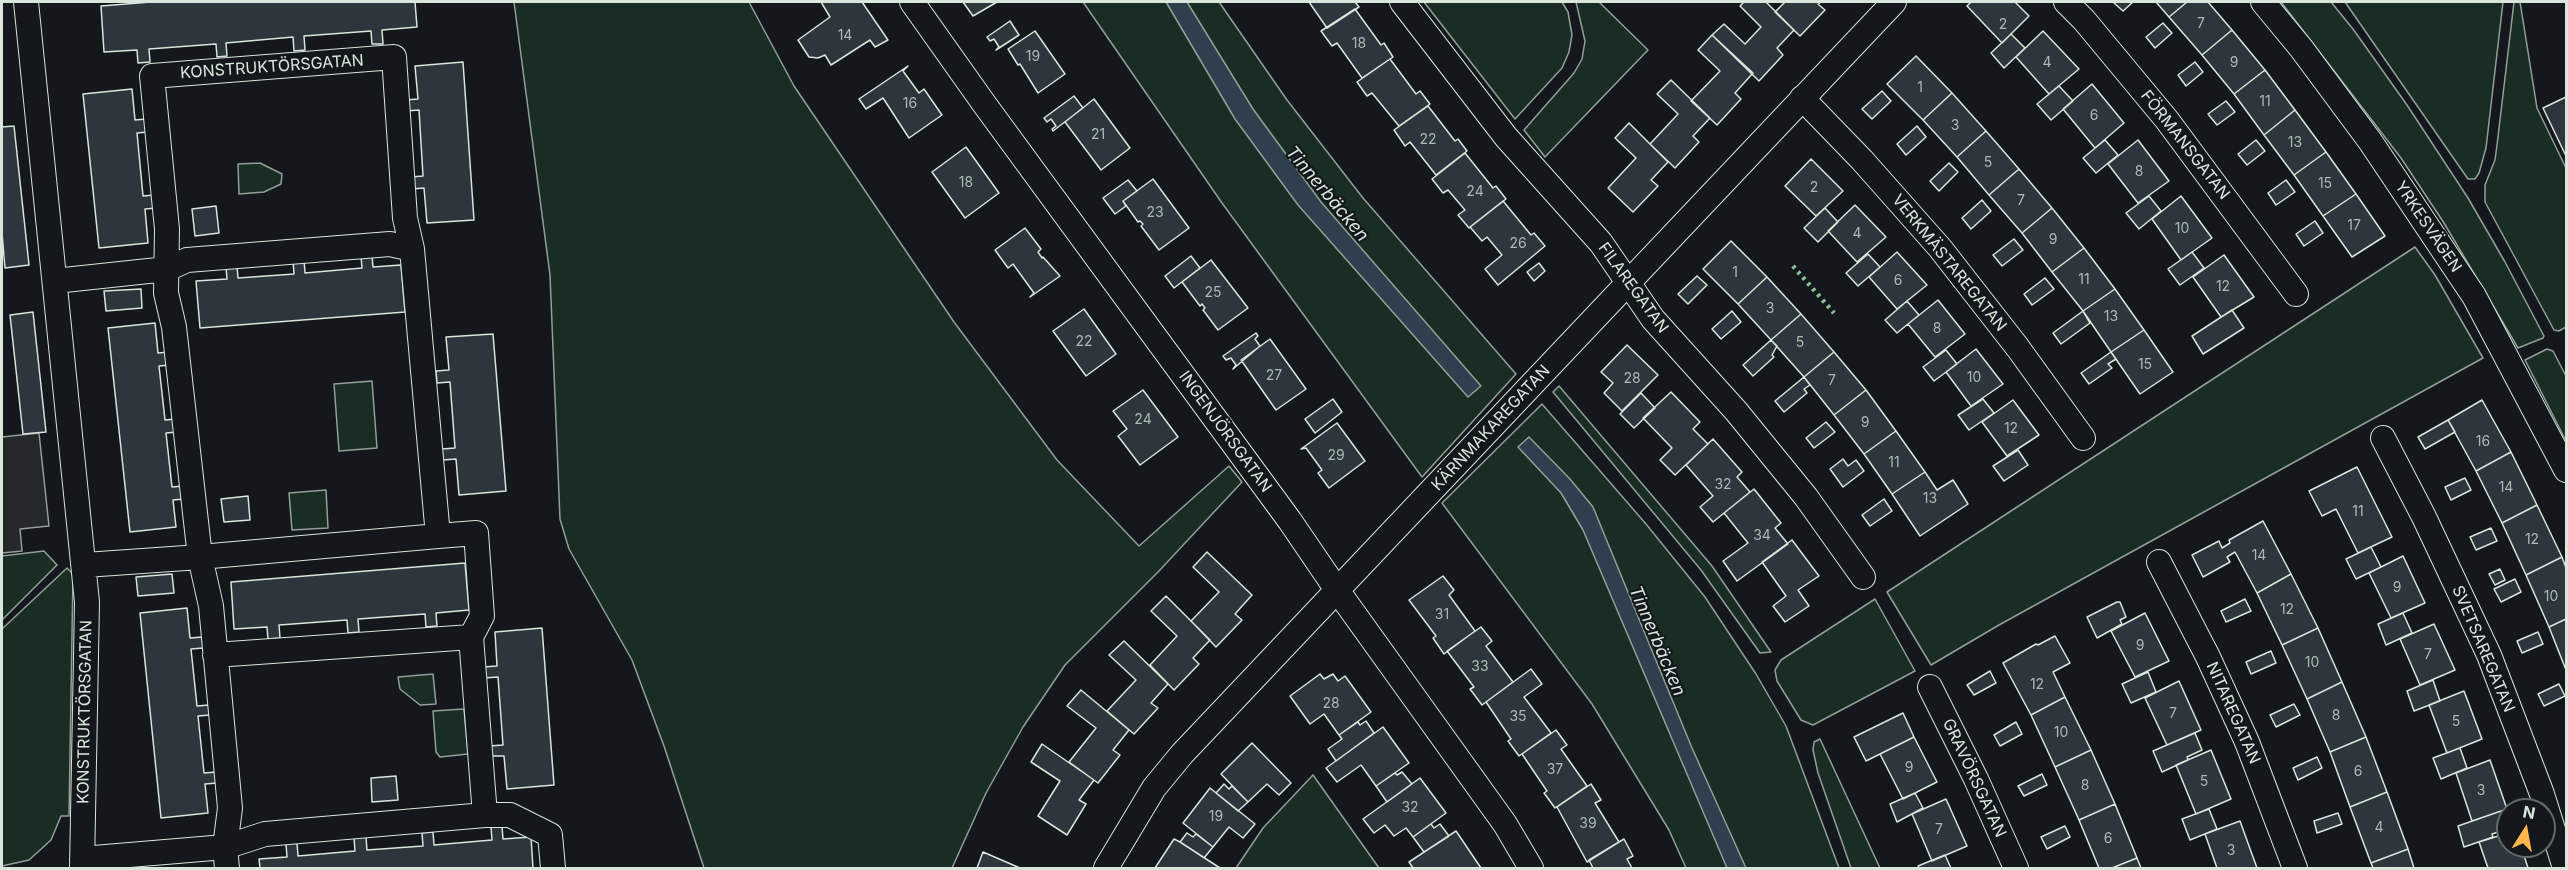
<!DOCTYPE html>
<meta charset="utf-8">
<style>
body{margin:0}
#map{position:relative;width:2568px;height:870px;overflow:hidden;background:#14181c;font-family:Inter,sans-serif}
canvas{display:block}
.frame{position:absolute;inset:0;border:3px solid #d8e6dc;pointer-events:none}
.north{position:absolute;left:2496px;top:798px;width:60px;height:60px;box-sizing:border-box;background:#14181c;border:2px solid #626a69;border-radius:50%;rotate:11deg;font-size:16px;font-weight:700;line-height:24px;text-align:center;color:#d8e6dc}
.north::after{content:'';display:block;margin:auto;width:21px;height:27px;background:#ffb74d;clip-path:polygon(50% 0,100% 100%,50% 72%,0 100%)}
</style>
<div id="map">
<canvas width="2568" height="870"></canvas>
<div class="frame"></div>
<div class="north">N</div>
</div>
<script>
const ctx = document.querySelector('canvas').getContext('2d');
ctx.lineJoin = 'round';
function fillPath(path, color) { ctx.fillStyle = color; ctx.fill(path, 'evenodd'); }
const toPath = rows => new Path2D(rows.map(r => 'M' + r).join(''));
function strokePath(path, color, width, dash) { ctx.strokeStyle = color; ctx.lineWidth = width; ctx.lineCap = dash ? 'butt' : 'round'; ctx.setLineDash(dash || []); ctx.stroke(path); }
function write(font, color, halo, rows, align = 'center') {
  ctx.font = font + ' Inter,sans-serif'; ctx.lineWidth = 4.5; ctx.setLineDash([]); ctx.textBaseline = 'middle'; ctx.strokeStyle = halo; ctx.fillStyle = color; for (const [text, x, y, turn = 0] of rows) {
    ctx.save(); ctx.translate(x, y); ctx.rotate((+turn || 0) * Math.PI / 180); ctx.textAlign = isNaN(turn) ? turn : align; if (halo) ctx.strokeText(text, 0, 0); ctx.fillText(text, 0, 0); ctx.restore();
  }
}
const green = toPath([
 [514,2,749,2,794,86,954,322,1057,460,1139,546,1229,466,1242,482,1158,572,1065,665,1023,727,986,793,952,868,704,868,664,746,632,660,569,549,560,519,550,275,514,2],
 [1083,2,1219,2,1287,100,1363,198,1516,374,1422,477,1222,203,1083,2],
 [1424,2,1562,2,1568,12,1572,35,1569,52,1562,68,1515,119,1424,2],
 [1576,2,1599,2,1648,50,1545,157,1524,130,1574,73,1582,59,1585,41,1576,2],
 [2281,2,2331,2,2353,29,2407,105,2468,198,2505,262,2544,336,2543,338,2518,348,2444,223,2401,158,2281,2],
 [2345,2,2503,2,2486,148,2479,173,2475,179,2468,179,2345,2],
 [2514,2,2520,2,2537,108,2566,168,2566,327,2559,331,2554,330,2485,202,2485,185,2495,160,2497,145,2514,2],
 [260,163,282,174,281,184,264,192,239,194,238,164,260,163],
 [2415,247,2435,275,2483,358,1999,625,1931,665,1887,592,2415,247],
 [2547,349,2553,351,2566,376,2566,441,2525,360,2547,349],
 [372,381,377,448,339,451,334,384,372,381],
 [1559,386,1712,566,1771,652,1760,653,1701,570,1553,392,1559,386],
 [1542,404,1646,524,1705,597,1756,674,1786,726,1839,868,1686,868,1669,830,1592,704,1442,503,1542,404],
 [326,490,328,528,292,530,289,493,326,490],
 [44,551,57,565,2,620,2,556,44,551],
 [67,568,73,574,69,816,61,816,51,840,29,860,2,866,2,629,67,568],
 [1875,599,1915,671,1813,725,1801,720,1777,681,1775,670,1781,660,1875,599],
 [433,674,436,704,420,705,400,689,398,677,433,674],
 [464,709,468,754,440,757,436,752,433,711,464,709],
 [1820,739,1880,868,1851,868,1818,773,1813,750,1814,742,1820,739],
 [1313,775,1379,868,1236,868,1263,828,1313,775]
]);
fillPath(green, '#1a2d24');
strokePath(green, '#939e99', 1.5);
const parking = toPath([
 [39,433,49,526,20,529,22,551,2,553,2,437,39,433]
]);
fillPath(parking, '#24282b');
strokePath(parking, '#939e99', 1.5);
const water = toPath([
 [1166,2,1187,2,1253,109,1321,202,1481,386,1468,397,1298,205,1235,119,1166,2],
 [1529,437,1570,479,1593,507,1692,748,1746,868,1727,868,1583,530,1561,493,1518,447,1529,437]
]);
fillPath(water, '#2f3f4d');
strokePath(water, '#939e99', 1.5);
const building = toPath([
 [151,2,415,2,417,27,382,30,383,44,372,44,371,31,304,36,305,50,294,51,293,37,226,43,227,56,217,57,216,44,149,49,150,62,138,63,137,50,104,52,101,6,151,2],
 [821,2,862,2,888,40,875,47,870,40,831,65,825,55,818,58,809,57,798,40,830,17,821,2],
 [963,2,997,2,973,16,963,2],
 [1309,2,1355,2,1359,7,1327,28,1309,2],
 [1744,2,1766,2,1794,30,1777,48,1783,55,1759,81,1712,35,1724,24,1745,44,1761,27,1740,6,1744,2],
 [1785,2,1821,2,1818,4,1825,10,1800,36,1775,12,1785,2],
 [1971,2,2015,2,2029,16,2002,43,1967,6,1971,2],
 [2113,2,2133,2,2123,11,2113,2],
 [2156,2,2187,2,2169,17,2156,2],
 [2187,2,2208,2,2232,30,2202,55,2169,17,2187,2],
 [1355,9,1381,45,1384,43,1393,57,1362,78,1337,43,1332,46,1321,31,1355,9],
 [1010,21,1019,35,996,50,999,47,994,39,990,41,987,37,1010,21],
 [2163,23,2172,33,2155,48,2146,37,2163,23],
 [2232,30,2265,70,2234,94,2202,55,2232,30],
 [1035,31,1065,74,1038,93,1020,64,1018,65,1008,49,1035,31],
 [2043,31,2079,69,2049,94,2016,57,2043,31],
 [2011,34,2025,48,2004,68,1991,53,2011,34],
 [1712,35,1753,73,1735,93,1741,99,1717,125,1691,101,1720,71,1698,50,1712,35],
 [1916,56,1952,93,1923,120,1887,84,1916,56],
 [1390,59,1416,94,1420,91,1430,104,1399,126,1372,93,1367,96,1357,82,1390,59],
 [463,62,474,220,427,223,424,188,412,189,411,177,423,176,419,110,406,111,405,100,418,99,415,66,463,62],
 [2195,62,2203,72,2186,86,2178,75,2195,62],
 [908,66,903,71,919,93,924,89,942,115,909,138,883,98,866,109,859,99,908,66],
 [2265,70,2295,110,2264,135,2234,94,2265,70],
 [1671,80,1710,118,1693,136,1699,142,1675,168,1650,144,1678,114,1657,94,1671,80],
 [2092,84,2124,123,2095,148,2063,109,2092,84],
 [2059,86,2073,101,2051,120,2037,104,2059,86],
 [132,89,135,120,146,119,147,132,137,133,143,196,154,195,156,208,145,209,148,243,99,248,83,94,132,89],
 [1882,91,1891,101,1872,119,1862,109,1882,91],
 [1952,93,1986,131,1957,157,1923,120,1952,93],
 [1074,96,1083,108,1053,131,1052,129,1056,126,1051,119,1047,122,1044,118,1074,96],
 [2566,97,2566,156,2543,108,2566,97],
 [1094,99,1130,148,1101,170,1065,122,1094,99],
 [2226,101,2235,112,2217,125,2208,114,2226,101],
 [1428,106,1455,141,1458,139,1467,151,1436,175,1410,142,1405,146,1394,130,1428,106],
 [2295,110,2326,152,2294,175,2264,135,2295,110],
 [1629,123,1668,162,1651,180,1658,186,1633,212,1608,188,1636,158,1615,138,1629,123],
 [14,126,29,265,5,268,2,233,2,127,14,126],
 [1917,126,1926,137,1906,155,1897,144,1917,126],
 [1986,131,2019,169,1989,195,1957,157,1986,131],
 [2105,140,2118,155,2096,173,2083,158,2105,140],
 [2138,140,2169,181,2138,203,2108,164,2138,140],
 [2256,140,2265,151,2247,165,2238,154,2256,140],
 [966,147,999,193,965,218,932,172,966,147],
 [2326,152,2356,194,2323,216,2294,175,2326,152],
 [1465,153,1493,188,1496,186,1506,199,1469,228,1458,215,1465,210,1448,190,1443,193,1432,179,1465,153],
 [1811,159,1843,191,1816,216,1785,186,1811,159],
 [1949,163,1958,172,1939,191,1930,181,1949,163],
 [2019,169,2052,208,2022,233,1989,195,2019,169],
 [1153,179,1189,228,1159,250,1141,226,1143,224,1140,221,1138,222,1123,201,1153,179],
 [1128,180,1137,191,1123,201,1126,206,1115,214,1103,198,1128,180],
 [2286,180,2295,192,2276,205,2268,193,2286,180],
 [2356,194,2385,236,2352,257,2323,216,2356,194],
 [2149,196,2161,211,2139,229,2126,213,2149,196],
 [2181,196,2212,238,2181,260,2152,219,2181,196],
 [1982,200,1991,211,1971,229,1962,218,1982,200],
 [1503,201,1531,235,1534,233,1545,246,1498,285,1485,269,1502,255,1487,237,1482,241,1470,227,1503,201],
 [1855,205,1886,237,1857,262,1828,231,1855,205],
 [216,206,219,233,195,236,192,209,216,206],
 [1825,208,1838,222,1818,242,1804,228,1825,208],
 [2052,208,2084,248,2052,272,2022,233,2052,208],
 [2315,221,2323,233,2304,246,2296,234,2315,221],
 [1025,228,1041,249,1038,252,1042,258,1043,257,1060,276,1030,297,1034,293,1013,264,1008,268,995,250,1025,228],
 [2014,239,2023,250,2002,266,1993,255,2014,239],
 [1731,241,1767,277,1738,304,1703,269,1731,241],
 [2084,248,2115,289,2083,311,2052,272,2084,248],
 [1897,252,1927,285,1897,309,1869,277,1897,252],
 [2192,252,2204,268,2180,285,2168,269,2192,252],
 [1868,254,1880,267,1858,286,1846,273,1868,254],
 [372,255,373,267,401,265,405,312,200,328,196,281,227,279,226,267,237,266,238,278,294,274,293,261,304,260,305,273,362,268,361,256,372,255],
 [2224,255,2254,297,2221,317,2193,277,2224,255],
 [1191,256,1200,268,1174,288,1165,276,1191,256],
 [1211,260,1248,308,1218,330,1203,310,1205,308,1202,304,1200,306,1182,282,1211,260],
 [1539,263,1545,271,1534,281,1527,272,1539,263],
 [1697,276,1707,285,1688,304,1678,294,1697,276],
 [1767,277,1801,314,1771,340,1738,304,1767,277],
 [2045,278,2054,289,2032,305,2024,294,2045,278],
 [141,289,142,308,106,311,104,291,141,289],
 [2115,289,2144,330,2111,352,2083,311,2115,289],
 [1938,300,1965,334,1935,357,1908,324,1938,300],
 [1907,301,1919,315,1897,333,1885,320,1907,301],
 [1084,309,1116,354,1086,376,1053,331,1084,309],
 [2232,310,2244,328,2203,354,2192,336,2232,310],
 [1732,311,1741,322,1721,339,1712,329,1732,311],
 [2083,311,2090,323,2061,344,2053,333,2083,311],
 [33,312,46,432,23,434,10,315,33,312],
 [1801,314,1834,352,1804,377,1771,340,1801,314],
 [155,323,158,353,169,352,170,365,159,366,165,420,176,419,177,432,166,433,172,487,183,486,184,499,173,500,176,527,130,532,108,328,155,323],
 [2144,330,2173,372,2140,394,2111,352,2144,330],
 [1256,333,1258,336,1255,339,1260,346,1233,369,1236,365,1231,358,1226,360,1223,356,1256,333],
 [493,334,506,491,459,495,456,459,443,460,442,449,455,448,450,382,437,383,436,371,449,370,446,337,493,334],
 [1270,339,1306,389,1276,410,1241,360,1270,339],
 [1771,340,1777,346,1772,355,1774,357,1753,376,1743,365,1771,340],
 [1627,345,1658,375,1622,411,1604,393,1613,383,1601,372,1627,345],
 [1976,349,2003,384,1971,406,1946,372,1976,349],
 [1946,350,1957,364,1934,381,1923,367,1946,350],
 [1834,352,1866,390,1834,415,1804,377,1834,352],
 [2111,352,2116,359,2108,364,2112,368,2089,384,2081,373,2111,352],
 [1804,377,1810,385,1804,389,1807,393,1784,412,1775,401,1804,377],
 [1143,390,1178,437,1140,465,1118,436,1127,429,1113,411,1143,390],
 [1866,390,1896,431,1864,454,1834,415,1866,390],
 [1671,392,1700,422,1693,429,1708,444,1675,475,1660,460,1672,448,1643,418,1671,392],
 [1641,393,1655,408,1634,428,1620,414,1641,393],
 [1333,399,1342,412,1315,433,1305,419,1333,399],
 [1983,399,1994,413,1969,430,1958,415,1983,399],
 [2013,400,2039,435,2007,456,1982,422,2013,400],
 [2482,400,2511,452,2476,471,2448,420,2482,400],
 [2448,420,2455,432,2425,449,2418,437,2448,420],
 [1826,422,1835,432,1814,448,1806,438,1826,422],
 [1337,423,1365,461,1329,488,1318,473,1322,470,1306,448,1301,449,1337,423],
 [1896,431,1925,472,1892,494,1864,454,1896,431],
 [1713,439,1742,472,1737,477,1750,492,1713,522,1700,507,1713,496,1686,465,1713,439],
 [2018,450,2028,465,2004,481,1993,466,2018,450],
 [2511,452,2537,505,2502,523,2476,471,2511,452],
 [1843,459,1848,466,1856,460,1864,471,1843,487,1830,469,1843,459],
 [2357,467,2392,537,2358,553,2336,509,2322,516,2309,491,2357,467],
 [1925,472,1937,490,1953,480,1968,504,1920,536,1892,494,1925,472],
 [2465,478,2471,490,2451,500,2445,487,2465,478],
 [1754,489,1781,523,1775,528,1788,544,1737,581,1723,561,1748,543,1724,513,1754,489],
 [248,496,250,520,224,522,221,499,248,496],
 [1884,499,1892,511,1870,526,1862,515,1884,499],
 [2537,505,2562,557,2526,575,2502,523,2537,505],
 [2263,521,2291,574,2257,593,2235,552,2227,557,2230,562,2203,577,2192,555,2219,541,2222,548,2230,543,2229,540,2263,521],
 [2491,528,2497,541,2476,550,2470,537,2491,528],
 [1792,540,1819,576,1798,590,1809,606,1785,622,1773,606,1786,596,1762,562,1792,540],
 [2371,547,2381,567,2356,579,2346,559,2371,547],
 [1207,552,1252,595,1235,614,1242,620,1216,647,1191,621,1219,592,1193,567,1207,552],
 [2403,556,2425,603,2391,618,2369,573,2403,556],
 [2562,557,2566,568,2566,619,2549,627,2526,575,2562,557],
 [465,563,469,610,436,613,437,626,426,627,425,614,358,619,359,632,348,633,347,620,279,625,280,638,268,639,267,627,234,629,231,582,465,563],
 [2500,569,2505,580,2495,585,2489,574,2500,569],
 [172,574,174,593,138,596,136,577,172,574],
 [2291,574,2318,628,2282,645,2257,593,2291,574],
 [1443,576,1454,590,1449,595,1475,631,1444,654,1433,638,1436,636,1409,600,1443,576],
 [2515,579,2521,592,2501,602,2494,589,2515,579],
 [1166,596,1210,640,1193,658,1199,664,1174,690,1150,665,1177,636,1151,611,1166,596],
 [2245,599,2251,611,2226,622,2221,611,2245,599],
 [2117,602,2120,602,2126,617,2120,620,2122,624,2097,638,2087,617,2117,602],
 [187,608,190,638,202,637,203,648,191,649,197,706,209,705,210,715,198,716,204,773,216,772,217,783,205,784,208,813,161,818,140,613,187,608],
 [2145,613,2169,661,2135,677,2111,631,2145,613],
 [2403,613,2412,633,2386,645,2378,624,2403,613],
 [2566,619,2566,670,2549,627,2566,619],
 [2434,624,2455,670,2420,685,2400,639,2434,624],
 [1481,627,1492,641,1486,646,1513,682,1482,705,1470,689,1474,687,1447,651,1481,627],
 [542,628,554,785,507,789,504,756,490,756,489,746,503,745,498,677,484,678,483,667,497,666,495,632,542,628],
 [2318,628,2342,682,2307,699,2282,645,2318,628],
 [2538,632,2543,644,2522,653,2517,641,2538,632],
 [2055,636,2070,663,2053,672,2065,697,2031,715,2003,663,2036,644,2038,645,2055,636],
 [1124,641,1168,684,1151,703,1158,708,1134,734,1107,711,1136,680,1109,655,1124,641],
 [2271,651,2276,663,2251,674,2246,662,2271,651],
 [1531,669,1542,684,1524,697,1551,733,1519,756,1508,741,1511,739,1486,702,1531,669],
 [1990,671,1996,683,1974,695,1967,685,1990,671],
 [2148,672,2156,692,2131,703,2122,684,2148,672],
 [1320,674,1324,679,1333,674,1338,681,1345,676,1371,712,1339,735,1324,714,1310,724,1290,696,1320,674],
 [2433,680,2440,701,2414,711,2407,691,2433,680],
 [2179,681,2201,730,2167,745,2145,698,2179,681],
 [2342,682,2366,737,2330,752,2307,699,2342,682],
 [2559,684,2565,696,2544,706,2538,694,2559,684],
 [1081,690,1129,730,1113,750,1120,755,1098,783,1069,762,1096,728,1067,706,1081,690],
 [2464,691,2482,739,2447,753,2429,705,2464,691],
 [2065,697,2091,750,2055,767,2031,715,2065,697],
 [2294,704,2300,715,2276,727,2270,715,2294,704],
 [1903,713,1914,737,1866,761,1854,737,1903,713],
 [1366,721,1374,733,1336,761,1328,749,1342,739,1339,735,1358,722,1360,725,1366,721],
 [2016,722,2022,734,2000,746,1994,735,2016,722],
 [1383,727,1409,763,1376,786,1361,765,1337,782,1326,768,1383,727],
 [1556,730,1567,745,1561,749,1587,786,1555,808,1544,793,1547,791,1522,754,1556,730],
 [2195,733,2202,750,2187,757,2188,760,2162,772,2153,751,2195,733],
 [1914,737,1937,782,1903,799,1880,754,1914,737],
 [2366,737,2387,792,2350,807,2330,752,2366,737],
 [1252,743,1291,783,1279,795,1267,784,1248,802,1221,774,1252,743],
 [1042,744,1094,780,1079,800,1086,804,1067,835,1038,816,1060,781,1031,762,1042,744],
 [2460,748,2467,768,2441,779,2433,758,2460,748],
 [2091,750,2115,804,2079,820,2055,767,2091,750],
 [2211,750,2231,799,2196,814,2176,765,2211,750],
 [2317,757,2322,768,2298,780,2293,768,2317,757],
 [2490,760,2507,809,2472,821,2456,773,2490,760],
 [1402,772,1412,784,1387,802,1376,786,1395,773,1397,775,1402,772],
 [2042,774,2047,785,2024,796,2018,786,2042,774],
 [396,776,398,800,372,802,371,778,396,776],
 [1420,778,1446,813,1413,837,1406,828,1394,836,1385,825,1374,833,1363,819,1420,778],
 [1224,784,1229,789,1232,786,1248,802,1238,811,1216,793,1224,784],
 [1591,784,1601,800,1595,803,1619,842,1587,862,1557,807,1591,784],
 [1210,788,1255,824,1243,838,1229,827,1213,847,1183,823,1210,788],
 [2387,792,2408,849,2371,863,2350,807,2387,792],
 [1915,793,1923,808,1897,822,1890,804,1915,793],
 [1946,799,1967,846,1932,861,1912,814,1946,799],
 [2115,804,2137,858,2112,868,2099,868,2079,820,2115,804],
 [2209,809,2217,829,2190,840,2182,819,2209,809],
 [2504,810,2508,829,2492,834,2493,837,2464,847,2458,826,2504,810],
 [2338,813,2342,824,2317,833,2314,821,2338,813],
 [2240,821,2257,868,2217,868,2205,834,2240,821],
 [1431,824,1434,828,1440,824,1449,836,1424,852,1413,837,1431,824],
 [502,826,503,839,531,837,533,868,260,868,259,859,287,857,286,844,297,843,298,856,355,851,354,838,366,837,367,850,423,846,422,833,433,832,434,845,492,840,491,827,502,826],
 [2065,826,2070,837,2047,849,2041,837,2065,826],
 [1456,831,1481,868,1413,868,1409,862,1456,831],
 [1187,833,1193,837,1196,834,1213,847,1204,858,1180,842,1187,833],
 [2508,833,2508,846,2521,846,2528,868,2488,868,2479,842,2508,833],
 [1174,839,1180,842,1220,868,1155,868,1174,839],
 [1624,839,1633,856,1627,859,1632,868,1593,868,1589,860,1624,839],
 [2408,849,2414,868,2373,868,2371,863,2408,849],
 [983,852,1020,868,977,868,983,852],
 [1945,855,1951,868,1919,868,1918,866,1945,855],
 [2137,858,2141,868,2112,868,2137,858]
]);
fillPath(building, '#2c363c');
strokePath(building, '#d8e6dc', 1.5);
const street = toPath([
 [26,2,87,602,82,868],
 [912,2,985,105,1290,521,1337,590,1505,824,1531,868],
 [1402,2,1506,137,1601,243,1653,319,1736,411,1806,497,1863,577],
 [2066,2,2084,20,2167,120,2296,294],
 [2263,2,2301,48,2370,141,2474,296,2566,470],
 [1802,98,1862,160,1940,248,2018,348,2083,438],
 [55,281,167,269,187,260,390,244,412,249],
 [2383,438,2424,517,2489,655,2542,794,2565,868],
 [2159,562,2208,657,2247,742,2295,868],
 [85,565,200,557,438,536],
 [215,655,471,637],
 [1930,687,1976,779,2016,868],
 [82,859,225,847,265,834,485,815],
 [227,868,225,847,230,808,211,606,200,557,174,327,166,293,167,229,152,76,394,57,405,218,412,249,438,536,476,533,482,616,471,637,485,815,510,815,550,835,553,868],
 [1106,868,1154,788,1182,754,1894,2]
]);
strokePath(street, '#d8e6dc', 26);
strokePath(street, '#14181c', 24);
strokePath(toPath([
 [1793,266,1834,313]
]), '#8ac095', 4.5, [3, 4.5]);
write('14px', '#adbab4', null, [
 ["7",2201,24],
 ["2",2003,25],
 ["14",845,36],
 ["18",1359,44],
 ["19",1033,57],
 ["4",2047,63],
 ["9",2234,63],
 ["1",1920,88],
 ["11",2265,102],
 ["16",910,104],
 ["6",2094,116],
 ["3",1955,126],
 ["21",1098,135],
 ["22",1428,140],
 ["13",2295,143],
 ["5",1988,163],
 ["8",2139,172],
 ["18",966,183],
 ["15",2325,184],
 ["2",1814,188],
 ["24",1475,192],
 ["7",2021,201],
 ["23",1155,213],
 ["17",2354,226],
 ["10",2182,229],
 ["4",1857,234],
 ["9",2053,240],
 ["26",1518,244],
 ["1",1735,273],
 ["11",2084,280],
 ["6",1898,281],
 ["12",2223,287],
 ["25",1213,293],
 ["3",1770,309],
 ["13",2111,317],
 ["8",1937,329],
 ["22",1084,342],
 ["5",1800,343],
 ["15",2145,365],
 ["27",1274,376],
 ["10",1974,378],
 ["28",1632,379],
 ["7",1832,381],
 ["24",1143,420],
 ["9",1865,423],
 ["12",2011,429],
 ["16",2483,442],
 ["29",1336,456],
 ["11",1894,463],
 ["32",1723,485],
 ["14",2506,488],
 ["13",1930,499],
 ["11",2358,512],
 ["34",1762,536],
 ["12",2532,540],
 ["14",2259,556],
 ["9",2397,588],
 ["10",2551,597],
 ["12",2287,610],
 ["31",1442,615],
 ["9",2140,646],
 ["7",2428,655],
 ["10",2312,663],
 ["33",1480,667],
 ["12",2037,685],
 ["28",1331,704],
 ["7",2173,714],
 ["8",2336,716],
 ["35",1518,717],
 ["5",2456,722],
 ["10",2061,733],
 ["9",1909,768],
 ["37",1555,770],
 ["6",2358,772],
 ["5",2204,782],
 ["8",2085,786],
 ["3",2481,791],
 ["32",1410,808],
 ["19",1216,817],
 ["39",1588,824],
 ["4",2379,828],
 ["7",1939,830],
 ["6",2108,839],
 ["3",2231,851]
]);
write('16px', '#d8e6dc', '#14181c', [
 ["KONSTRUKTÖRSGATAN",272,67,-4],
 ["FÖRMANSGATAN",2185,145,52],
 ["YRKESVÄGEN",2428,227,56],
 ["VERKMÄSTAREGATAN",1949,263,51],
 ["FILAREGATAN",1633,288,54],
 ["KÄRNMAKAREGATAN",1491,428,-47],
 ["INGENJÖRSGATAN",1225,432,54],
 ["SVETSAREGATAN",2483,649,67],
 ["KONSTRUKTÖRSGATAN",85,712,-89],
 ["NITAREGATAN",2233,713,66],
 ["GRAVÖRSGATAN",1974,778,65]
]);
write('italic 18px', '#d8e6dc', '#14181c', [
 ["Tinnerbäcken",1327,194,50],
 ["Tinnerbäcken",1657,641,67]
]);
</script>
